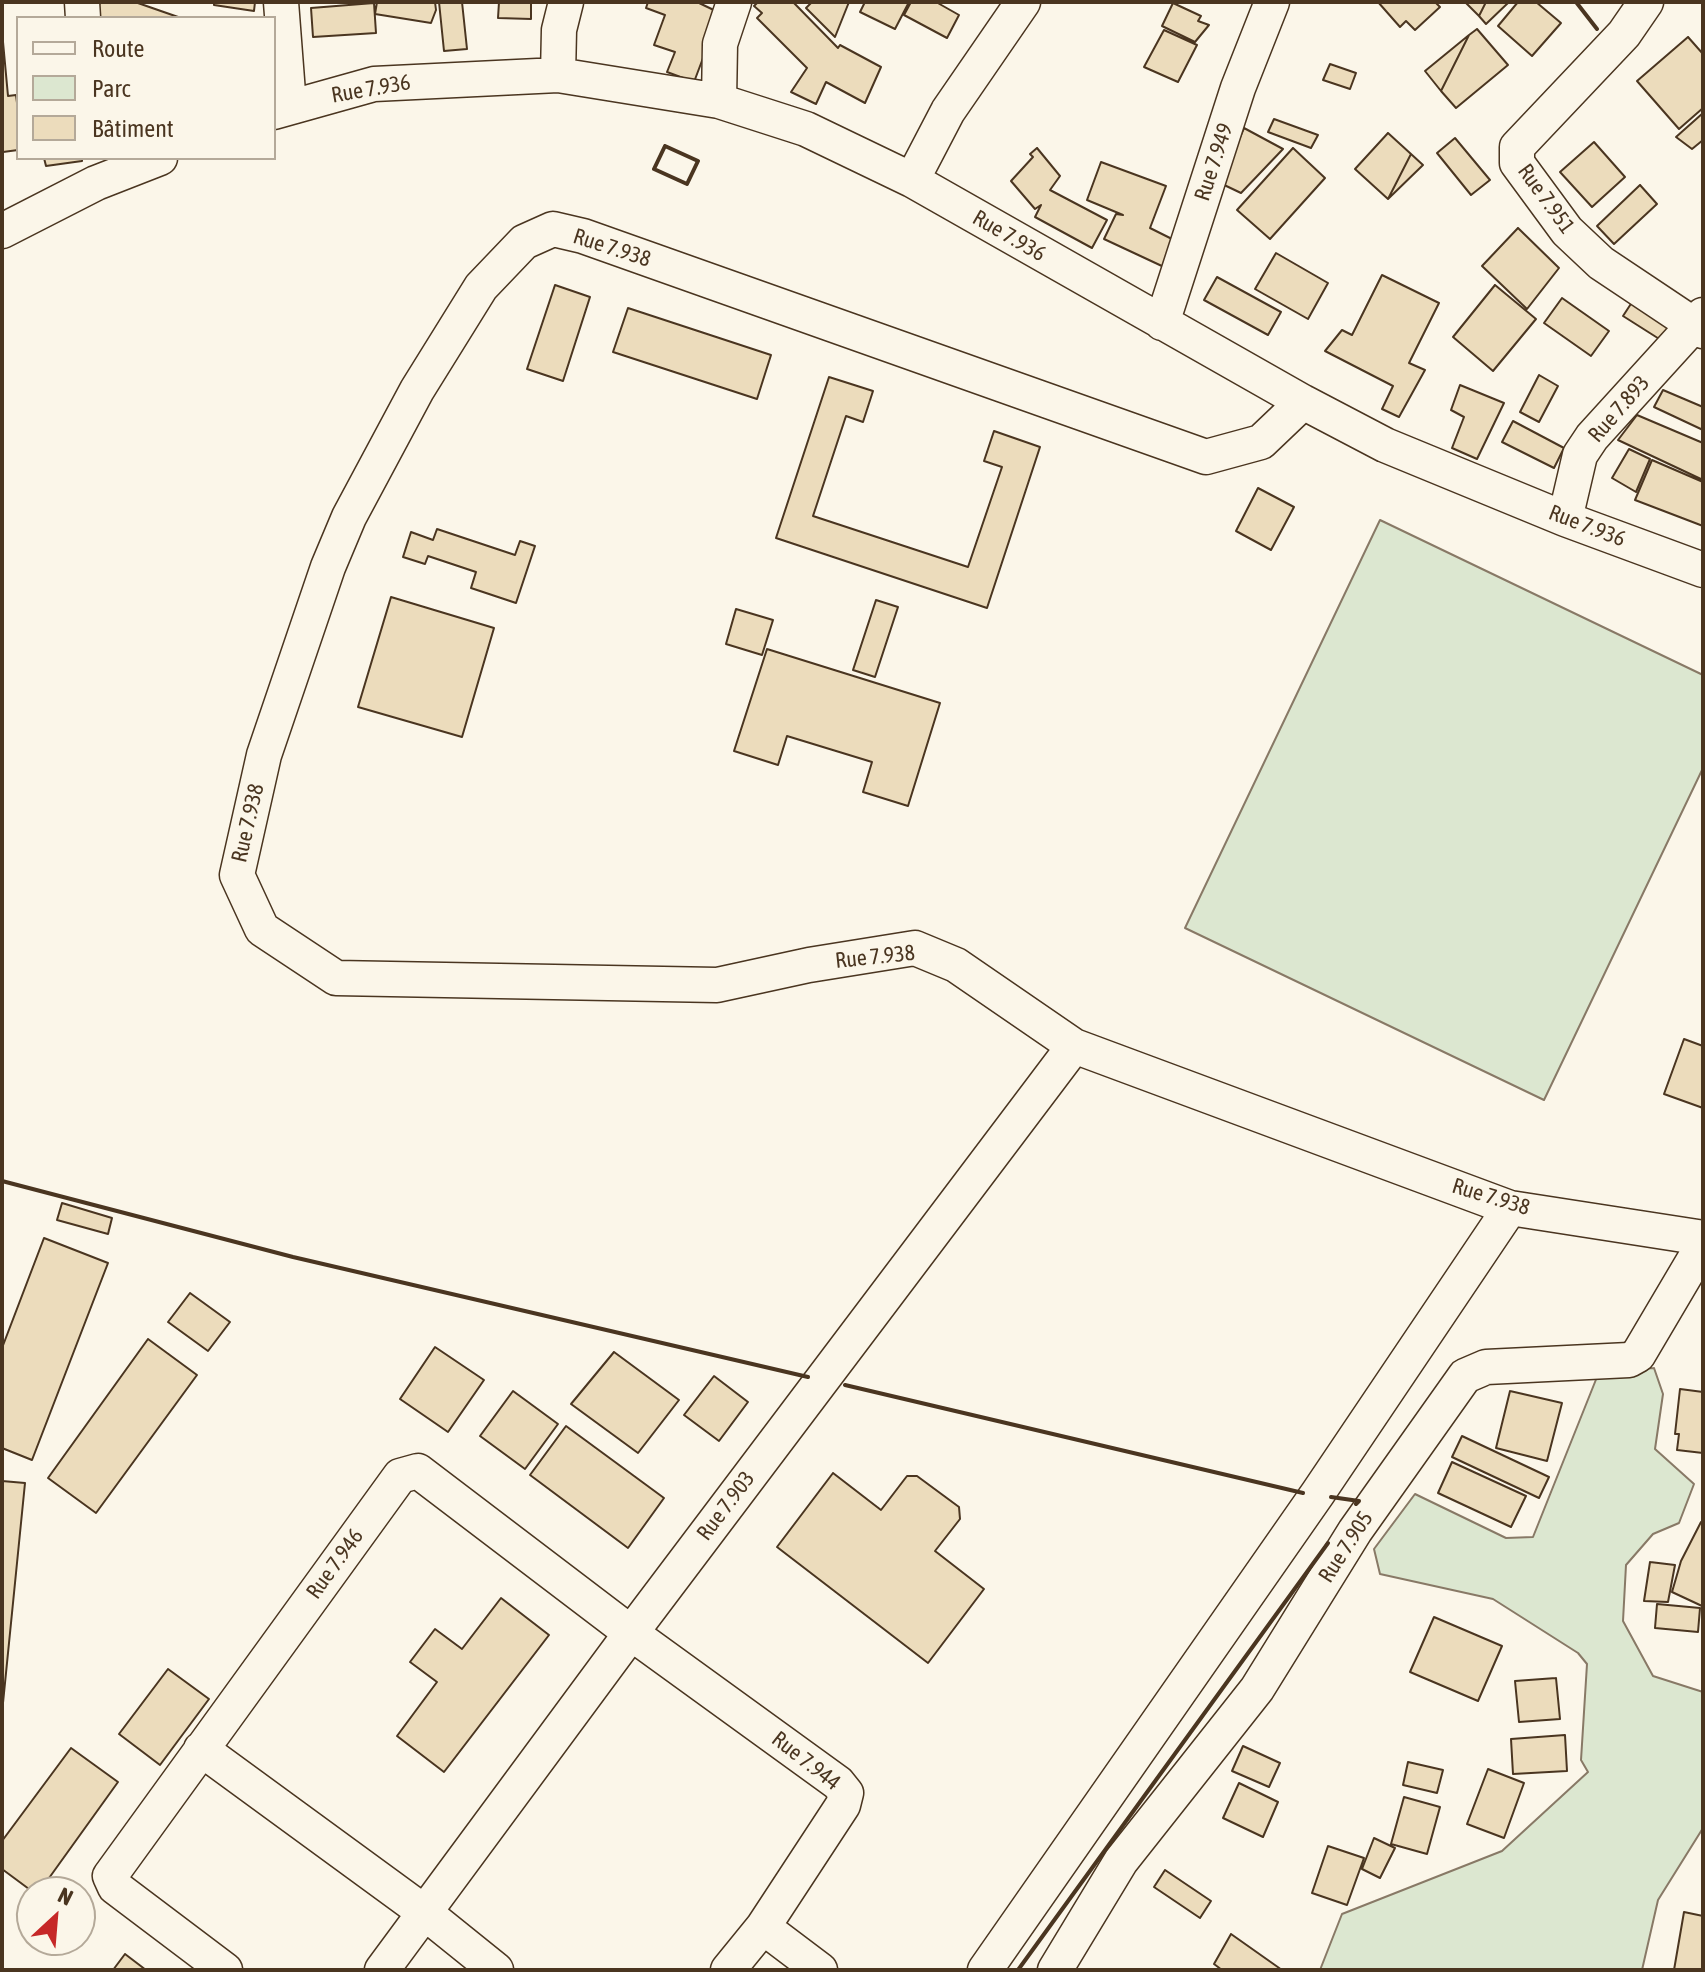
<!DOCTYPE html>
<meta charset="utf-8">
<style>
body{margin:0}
#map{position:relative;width:1705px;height:1972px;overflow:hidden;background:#fbf6e9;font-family:"Asap Condensed",sans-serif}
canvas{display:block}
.frame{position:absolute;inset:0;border:4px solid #4a3520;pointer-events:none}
.legend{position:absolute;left:16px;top:16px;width:260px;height:144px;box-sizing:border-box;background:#fbf6e9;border:2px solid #b4a999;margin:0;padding:10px 14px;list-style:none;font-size:24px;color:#4a3520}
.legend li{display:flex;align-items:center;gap:16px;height:40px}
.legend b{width:40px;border:2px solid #b4a999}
.north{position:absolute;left:16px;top:1876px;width:80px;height:80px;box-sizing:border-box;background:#fbf6e9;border:2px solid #b4a999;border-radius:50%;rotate:26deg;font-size:22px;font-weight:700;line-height:32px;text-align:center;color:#4a3520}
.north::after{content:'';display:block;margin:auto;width:28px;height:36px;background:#c62828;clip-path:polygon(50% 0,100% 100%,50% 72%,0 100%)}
</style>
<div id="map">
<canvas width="1705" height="1972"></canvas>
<div class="frame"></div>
<ul class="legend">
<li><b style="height:10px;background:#fbf6e9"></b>Route</li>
<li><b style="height:22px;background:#dce7d0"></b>Parc</li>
<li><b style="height:22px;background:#ecdcbc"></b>Bâtiment</li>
</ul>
<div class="north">N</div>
</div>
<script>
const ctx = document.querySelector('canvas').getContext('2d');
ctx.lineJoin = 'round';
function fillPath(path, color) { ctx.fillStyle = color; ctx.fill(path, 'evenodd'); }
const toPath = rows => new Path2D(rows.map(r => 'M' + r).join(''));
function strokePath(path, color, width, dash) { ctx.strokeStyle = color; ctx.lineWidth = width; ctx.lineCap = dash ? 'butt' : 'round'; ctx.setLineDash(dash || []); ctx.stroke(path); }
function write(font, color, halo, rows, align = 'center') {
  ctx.font = font + ' "Asap Condensed",sans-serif'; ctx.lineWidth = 6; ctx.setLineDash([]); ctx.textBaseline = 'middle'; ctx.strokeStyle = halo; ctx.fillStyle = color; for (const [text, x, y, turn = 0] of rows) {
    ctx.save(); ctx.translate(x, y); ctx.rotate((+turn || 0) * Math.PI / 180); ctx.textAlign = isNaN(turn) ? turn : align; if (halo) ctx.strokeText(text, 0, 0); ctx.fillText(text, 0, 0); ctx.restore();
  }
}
const green = toPath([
 [1380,520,1703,675,1703,768,1544,1100,1185,928,1380,520],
 [1654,1368,1663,1394,1655,1449,1694,1484,1679,1523,1653,1534,1626,1565,1623,1621,1653,1676,1703,1692,1703,1828,1658,1900,1642,1970,1320,1970,1342,1914,1502,1851,1588,1772,1581,1760,1587,1664,1578,1653,1493,1599,1380,1574,1374,1549,1415,1494,1506,1538,1533,1537,1599,1372,1654,1368]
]);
fillPath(green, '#dce7d0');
strokePath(green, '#887966', 2);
const building = toPath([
 [100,2,135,2,181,18,95,18,100,2],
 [214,2,255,2,254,11,214,5,214,2],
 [377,2,435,2,436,10,431,23,375,14,377,2],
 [439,2,462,2,467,49,444,51,439,2],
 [499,2,531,2,531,19,498,18,499,2],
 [648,2,697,2,720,13,694,82,667,72,675,52,654,45,665,15,646,8,648,2],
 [758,2,793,2,838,48,840,45,881,67,865,103,826,82,816,104,791,92,807,68,757,18,762,13,754,6,758,2],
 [812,2,849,2,835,37,806,8,812,2],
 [865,2,909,2,895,29,860,12,865,2],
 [911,2,936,2,959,15,947,38,904,15,911,2],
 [1378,2,1435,2,1440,7,1415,30,1406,21,1400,27,1378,2],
 [1465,2,1486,2,1479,16,1465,2],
 [1486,2,1509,2,1486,24,1479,16,1486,2],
 [1518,2,1536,2,1561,23,1532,56,1498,26,1518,2],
 [374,3,376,33,313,37,311,8,374,3],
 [1173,3,1201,16,1198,21,1209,25,1195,42,1162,26,1173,3],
 [1477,29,1508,65,1456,108,1441,91,1469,35,1477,29],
 [1164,30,1197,45,1178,82,1144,67,1164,30],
 [2,31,8,96,16,95,18,111,18,150,3,152,2,31],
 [1469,35,1441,91,1425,71,1469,35],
 [1688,37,1703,54,1703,108,1679,129,1637,81,1688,37],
 [1330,64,1356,73,1350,89,1323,80,1330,64],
 [1703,113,1703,140,1692,149,1676,137,1703,113],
 [1274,119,1318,135,1311,148,1268,132,1274,119],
 [1244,128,1283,149,1241,193,1220,183,1244,128],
 [1388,133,1411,154,1388,199,1355,169,1388,133],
 [1455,138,1490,180,1471,195,1437,153,1455,138],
 [1594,142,1625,177,1592,207,1560,172,1594,142],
 [1037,148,1060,176,1050,190,1107,220,1092,248,1035,217,1041,205,1035,209,1011,181,1033,157,1030,154,1037,148],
 [1293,148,1325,178,1270,239,1237,210,1293,148],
 [1411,154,1423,165,1388,199,1411,154],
 [44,158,82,158,82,161,46,166,44,158],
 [1101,162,1166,186,1150,228,1176,241,1164,267,1104,239,1116,214,1123,215,1087,200,1101,162],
 [1640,185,1657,204,1614,244,1597,226,1640,185],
 [1518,228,1559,268,1527,309,1482,266,1518,228],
 [1276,253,1328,283,1308,319,1255,289,1276,253],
 [1382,275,1439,303,1409,363,1425,370,1399,417,1382,409,1393,386,1325,351,1342,330,1352,335,1382,275],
 [1217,277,1281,312,1268,335,1204,300,1217,277],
 [555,285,590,297,563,381,527,369,555,285],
 [1495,285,1536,319,1493,371,1453,337,1495,285],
 [1638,293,1679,319,1664,342,1623,316,1638,293],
 [1562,298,1609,331,1591,356,1544,323,1562,298],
 [628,308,771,355,757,399,613,352,628,308],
 [1539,375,1558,386,1539,422,1520,412,1539,375],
 [829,377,873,391,863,422,846,416,813,516,968,567,1002,467,984,461,994,431,1040,447,987,608,776,538,829,377],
 [1460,385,1504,403,1477,459,1452,448,1464,417,1451,410,1460,385],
 [1663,390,1703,407,1703,430,1654,407,1663,390],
 [1637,415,1703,443,1703,480,1618,440,1637,415],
 [1513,421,1564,448,1554,468,1502,442,1513,421],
 [1629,449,1650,459,1636,492,1612,478,1629,449],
 [1652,460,1703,482,1703,526,1635,500,1652,460],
 [1258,488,1294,507,1271,550,1236,531,1258,488],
 [437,529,515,555,520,541,535,546,516,603,471,588,476,572,428,556,425,564,403,557,411,532,433,540,437,529],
 [391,597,494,628,462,737,358,707,391,597],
 [876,600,898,607,875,677,853,670,876,600],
 [736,609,773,620,762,655,726,644,736,609],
 [767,649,940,703,908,806,863,792,872,762,787,736,778,765,734,751,767,649],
 [1684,1039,1703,1046,1703,1108,1664,1094,1684,1039],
 [62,1203,112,1218,108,1234,57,1220,62,1203],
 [44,1238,108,1263,32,1460,2,1448,2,1348,44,1238],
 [190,1293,230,1322,208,1351,168,1322,190,1293],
 [148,1339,197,1375,96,1513,48,1478,148,1339],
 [435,1347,484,1380,448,1432,400,1399,435,1347],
 [614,1352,679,1400,638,1453,571,1404,614,1352],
 [714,1376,748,1402,719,1441,684,1415,714,1376],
 [1680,1389,1703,1392,1703,1453,1677,1450,1679,1434,1675,1434,1680,1389],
 [513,1391,558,1424,525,1469,480,1436,513,1391],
 [1510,1391,1562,1403,1547,1461,1496,1448,1510,1391],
 [566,1426,664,1498,628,1548,530,1475,566,1426],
 [1462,1436,1549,1477,1539,1498,1452,1457,1462,1436],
 [1452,1462,1526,1496,1511,1527,1438,1493,1452,1462],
 [833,1473,881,1510,907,1476,917,1476,959,1507,960,1519,935,1551,984,1589,928,1663,777,1547,833,1473],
 [2,1481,25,1483,2,1713,2,1481],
 [1701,1522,1703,1523,1702,1606,1672,1592,1681,1561,1701,1522],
 [1650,1562,1675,1565,1668,1602,1644,1601,1650,1562],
 [501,1598,549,1635,444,1772,397,1736,437,1682,410,1662,435,1629,462,1649,501,1598],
 [1657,1604,1700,1608,1698,1632,1655,1628,1657,1604],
 [1434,1617,1502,1646,1478,1701,1410,1672,1434,1617],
 [168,1669,209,1699,160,1765,119,1734,168,1669],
 [1556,1678,1560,1719,1519,1722,1515,1681,1556,1678],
 [1565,1735,1567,1771,1513,1774,1511,1739,1565,1735],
 [1243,1746,1280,1763,1269,1787,1232,1771,1243,1746],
 [71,1748,118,1782,39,1892,33,1892,2,1869,2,1841,71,1748],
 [1408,1762,1443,1770,1437,1793,1403,1785,1408,1762],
 [1488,1769,1524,1783,1504,1838,1467,1824,1488,1769],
 [1239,1783,1278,1802,1263,1837,1223,1818,1239,1783],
 [1404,1797,1440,1807,1427,1854,1391,1844,1404,1797],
 [1374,1838,1395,1848,1380,1878,1362,1869,1374,1838],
 [1328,1846,1364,1858,1347,1905,1312,1893,1328,1846],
 [1165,1870,1211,1901,1200,1918,1154,1887,1165,1870],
 [1684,1912,1703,1916,1703,1970,1674,1970,1684,1912],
 [1231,1934,1282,1970,1222,1970,1214,1964,1231,1934],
 [125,1954,146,1970,113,1970,125,1954]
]);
fillPath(building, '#ecdcbc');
strokePath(building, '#4a3520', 2);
const minor = toPath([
 [82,2,83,18],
 [281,2,289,106],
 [1646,2,1624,34,1517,147,1517,163,1567,231,1601,263,1703,331],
 [558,75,559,30,566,2],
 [719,101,720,44,734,2],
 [274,112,374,84,558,75,719,101,806,129,912,180,1303,402,1385,445,1565,519,1703,570],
 [912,180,948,111,1023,2],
 [2,231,96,183,160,158],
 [1162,323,1238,88,1272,2],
 [1303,402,1261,442,1206,457,583,236,553,229,524,242,481,287,417,390,349,517,328,567,264,755,237,875,262,929,336,978,717,985,809,965,915,948,956,965,1074,1046,1510,1208,1703,1238],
 [1565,519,1580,455,1592,437,1703,315],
 [201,1749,424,1912,496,1970],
 [763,1927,820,1970],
 [225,1970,115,1887,110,1876,400,1476,418,1471,631,1633,838,1783,846,1793,843,1805,763,1927,728,1970],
 [382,1970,631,1633,1074,1046],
 [985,1970,1318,1493,1510,1208],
 [1055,1970,1121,1861,1257,1689,1355,1531,1465,1376,1486,1367,1629,1360,1638,1355,1703,1245]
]);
strokePath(minor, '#4a3520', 37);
strokePath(minor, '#fbf6e9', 34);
strokePath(toPath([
 [1576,2,1597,29],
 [665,146,698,161,687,184,654,169,665,146],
 [2,1181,293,1257,808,1377],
 [845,1385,1303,1493],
 [1331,1497,1359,1501,1356,1504],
 [1018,1970,1328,1543]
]), '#4a3520', 4);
write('22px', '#4a3520', '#fbf6e9', [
 ["Rue 7.936",371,89,-10],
 ["Rue 7.949",1214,162,-72],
 ["Rue 7.951",1546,199,54],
 ["Rue 7.936",1009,236,30],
 ["Rue 7.938",612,248,18],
 ["Rue 7.893",1619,409,-49],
 ["Rue 7.936",1587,526,21],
 ["Rue 7.938",248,823,-77],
 ["Rue 7.938",875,957,-6],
 ["Rue 7.938",1491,1197,17],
 ["Rue 7.903",726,1506,-53],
 ["Rue 7.905",1346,1547,-57],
 ["Rue 7.946",335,1564,-54],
 ["Rue 7.944",806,1761,38]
]);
</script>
